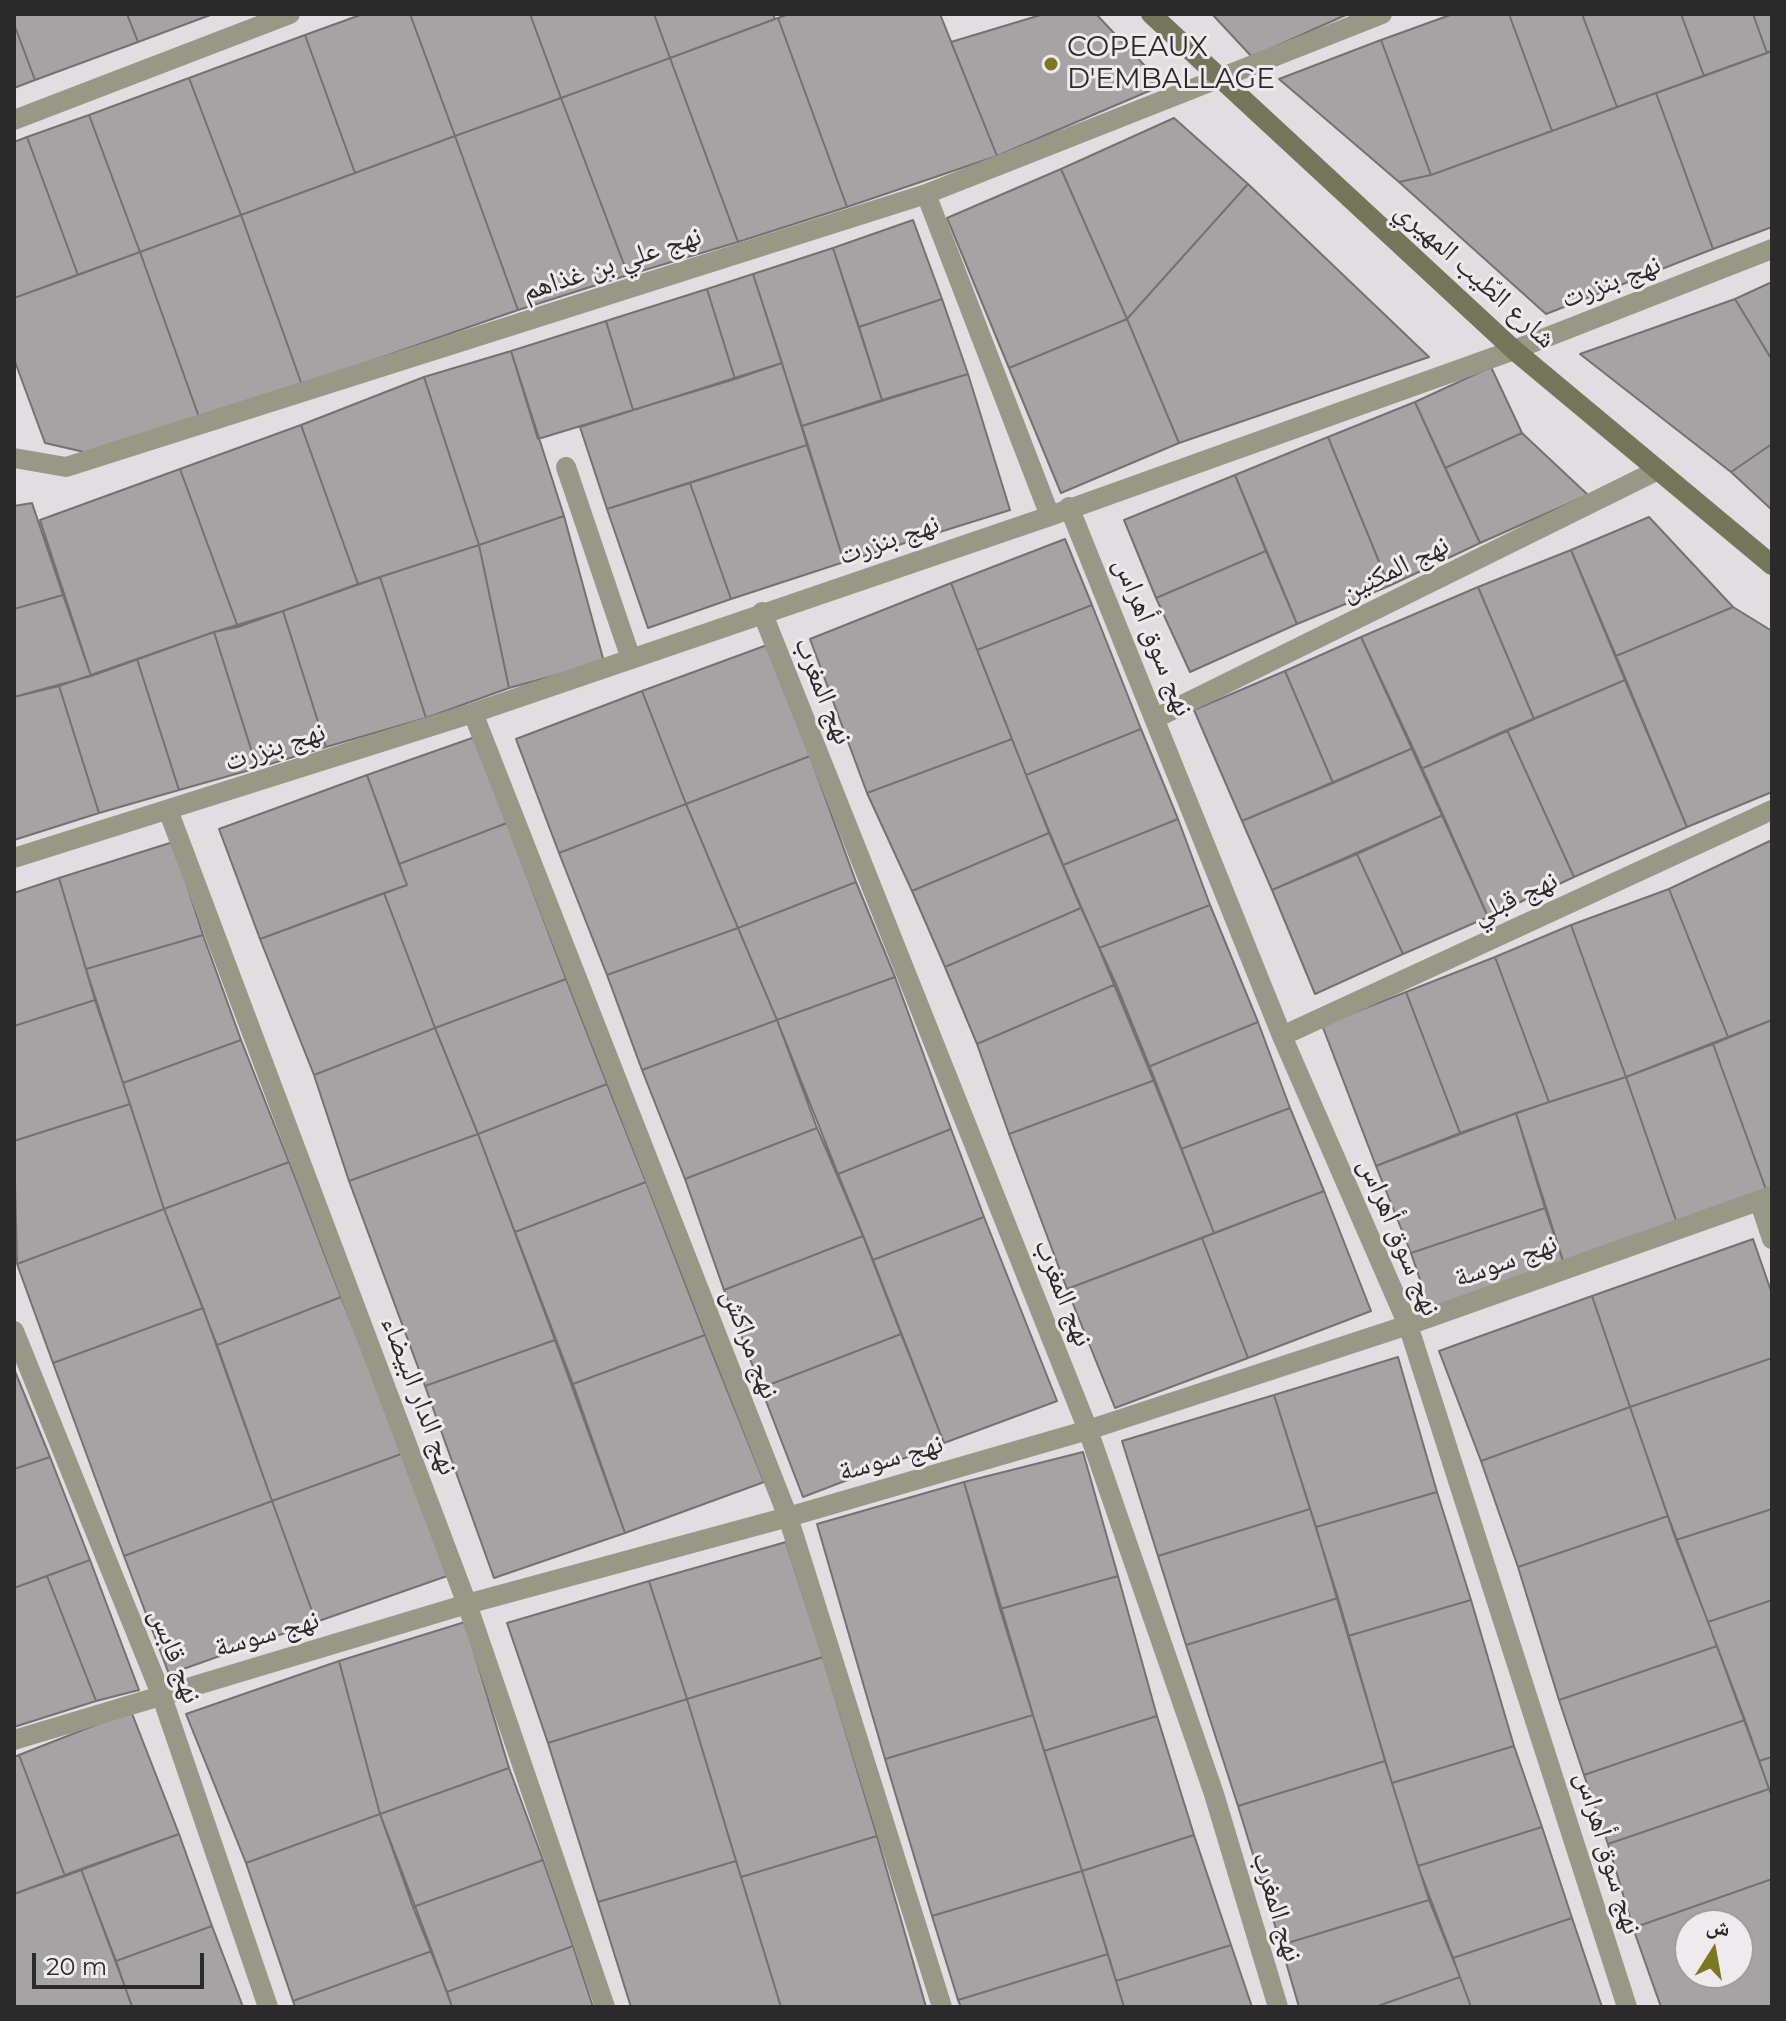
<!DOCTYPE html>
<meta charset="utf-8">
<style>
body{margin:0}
#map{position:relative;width:1786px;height:2021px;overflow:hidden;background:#e1dde0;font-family:Montserrat,"Noto Naskh Arabic",sans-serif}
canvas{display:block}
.frame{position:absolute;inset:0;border:16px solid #2b2a2b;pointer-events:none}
.north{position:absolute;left:1674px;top:1909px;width:80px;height:80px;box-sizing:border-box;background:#eeeaed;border:2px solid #a09d9f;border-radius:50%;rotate:11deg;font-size:22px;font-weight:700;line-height:32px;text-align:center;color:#2b2a2b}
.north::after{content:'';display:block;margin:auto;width:28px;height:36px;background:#787921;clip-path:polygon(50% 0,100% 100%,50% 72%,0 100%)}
.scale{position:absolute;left:32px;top:1953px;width:172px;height:36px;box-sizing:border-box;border:4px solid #2b2a2b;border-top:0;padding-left:10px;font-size:24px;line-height:28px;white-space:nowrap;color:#2b2a2b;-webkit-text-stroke:6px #eeeaed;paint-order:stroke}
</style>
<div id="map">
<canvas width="1786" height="2021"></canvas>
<div class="frame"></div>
<div class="north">ش</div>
<div class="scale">20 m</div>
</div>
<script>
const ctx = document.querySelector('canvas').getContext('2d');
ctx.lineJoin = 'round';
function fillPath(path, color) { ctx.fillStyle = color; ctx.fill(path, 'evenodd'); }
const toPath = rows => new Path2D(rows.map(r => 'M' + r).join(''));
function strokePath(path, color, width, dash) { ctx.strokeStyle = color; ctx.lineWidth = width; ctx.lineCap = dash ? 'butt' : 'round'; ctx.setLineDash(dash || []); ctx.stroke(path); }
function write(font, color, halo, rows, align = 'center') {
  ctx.font = font + ' Montserrat,"Noto Naskh Arabic",sans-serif'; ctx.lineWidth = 6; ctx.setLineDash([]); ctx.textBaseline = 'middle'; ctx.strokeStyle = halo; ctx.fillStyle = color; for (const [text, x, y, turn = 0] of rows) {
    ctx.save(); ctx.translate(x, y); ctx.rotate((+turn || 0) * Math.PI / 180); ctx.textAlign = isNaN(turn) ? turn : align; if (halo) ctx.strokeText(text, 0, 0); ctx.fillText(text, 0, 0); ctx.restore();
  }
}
const building = toPath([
 [14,14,127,14,138,42,35,80,14,24,14,14],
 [127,14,213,14,138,42,127,14],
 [363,14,410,14,455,136,355,173,305,35,363,14],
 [410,14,530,14,561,98,455,136,410,14],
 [530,14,654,14,670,58,561,98,530,14],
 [654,14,773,14,775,19,670,58,654,14],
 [789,14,940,14,997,156,847,207,778,18,789,14],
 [1044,14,1096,14,1163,85,997,156,951,42,1044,14],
 [1212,14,1348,14,1252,57,1212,14],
 [1453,14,1509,14,1552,131,1431,175,1381,40,1453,14],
 [1509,14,1582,14,1617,107,1552,131,1509,14],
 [1582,14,1681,14,1704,76,1617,107,1582,14],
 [1681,14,1753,14,1767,53,1704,76,1681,14],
 [1753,14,1772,14,1772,51,1767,53,1753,14],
 [778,18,847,207,738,242,670,58,778,18],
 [14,24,35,80,14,88,14,24],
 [305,35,355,173,241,215,189,78,305,35],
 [1381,40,1431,175,1399,182,1279,79,1381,40],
 [1772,51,1772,227,1713,249,1656,93,1772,51],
 [670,58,738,242,628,275,561,98,670,58],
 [189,78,241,215,140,252,89,115,189,78],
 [1656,93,1713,249,1546,314,1399,182,1431,175,1656,93],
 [561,98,628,275,518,310,455,136,561,98],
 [89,115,140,252,78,275,27,137,89,115],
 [1174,118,1248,184,1127,319,1061,169,1174,118],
 [455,136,518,310,302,385,241,215,455,136],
 [27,137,78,275,14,298,14,142,27,137],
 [1061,169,1127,319,1009,368,947,218,1061,169],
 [1248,184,1429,357,1179,443,1127,319,1248,184],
 [241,215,302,385,200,420,140,252,241,215],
 [913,220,942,299,859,327,833,248,913,220],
 [833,248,882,400,802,426,753,274,833,248],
 [140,252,200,420,93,454,45,443,14,359,14,298,140,252],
 [753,274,782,363,735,379,707,289,753,274],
 [1772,282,1772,360,1735,299,1772,282],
 [707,289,735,379,633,410,606,321,707,289],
 [942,299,968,374,882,400,859,327,942,299],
 [1735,299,1772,360,1772,444,1731,472,1580,354,1735,299],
 [1127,319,1179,443,1061,493,1009,368,1127,319],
 [606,321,633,410,538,439,511,351,606,321],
 [511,351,564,516,479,545,424,377,511,351],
 [782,363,807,445,607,509,580,427,782,363],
 [1491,367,1522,433,1445,468,1415,402,1491,367],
 [968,374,1010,510,844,562,802,426,968,374],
 [424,377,479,545,358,584,301,425,424,377],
 [1415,402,1480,543,1389,586,1328,437,1415,402],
 [301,425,358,584,238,627,180,469,301,425],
 [1522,433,1588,495,1480,543,1445,468,1522,433],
 [1328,437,1389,586,1297,624,1235,475,1328,437],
 [1772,444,1772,510,1731,472,1772,444],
 [807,445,844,562,731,599,690,483,807,445],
 [180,469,238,627,214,632,91,676,40,520,180,469],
 [1235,475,1266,551,1156,598,1124,520,1235,475],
 [690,483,731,599,648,628,607,509,690,483],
 [32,503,63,595,14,609,14,506,32,503],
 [564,516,604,662,509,688,479,545,564,516],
 [1649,517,1733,607,1616,656,1571,550,1649,517],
 [1065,539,1092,605,977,650,951,583,1065,539],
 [479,545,509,688,426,718,380,577,479,545],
 [1571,550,1625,680,1534,719,1478,587,1571,550],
 [1266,551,1297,624,1190,672,1156,598,1266,551],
 [380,577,426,718,326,747,283,611,380,577],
 [951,583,1012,739,867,793,810,639,951,583],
 [1478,587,1534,719,1421,769,1361,637,1478,587],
 [63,595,91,676,14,697,14,609,63,595],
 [1092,605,1141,729,1026,775,977,650,1092,605],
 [1733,607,1772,631,1772,792,1687,827,1616,656,1733,607],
 [283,611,326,747,257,768,214,632,283,611],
 [214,632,257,768,179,790,137,659,214,632],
 [1361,637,1413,748,1333,783,1285,671,1361,637],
 [767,645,810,756,686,804,642,691,767,645],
 [137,659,179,790,99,813,59,686,137,659],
 [1285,671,1333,783,1242,821,1194,710,1285,671],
 [1625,680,1687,827,1574,877,1507,730,1625,680],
 [59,686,99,813,14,840,14,697,59,686],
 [642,691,686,804,559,853,516,739,642,691],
 [1141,729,1178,819,1063,865,1026,775,1141,729],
 [1507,730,1574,877,1488,917,1421,769,1507,730],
 [475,737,507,823,399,864,367,775,475,737],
 [1012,739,1049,833,912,891,867,793,1012,739],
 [1413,748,1443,815,1272,890,1242,821,1413,748],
 [810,756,856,882,738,928,686,804,810,756],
 [367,775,407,885,260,939,219,829,367,775],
 [686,804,738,928,607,975,559,853,686,804],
 [1443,815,1488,917,1403,954,1357,854,1443,815],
 [1178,819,1210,905,1099,948,1063,865,1178,819],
 [507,823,566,979,435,1028,384,893,407,885,399,864,507,823],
 [1049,833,1081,908,945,967,912,891,1049,833],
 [1772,840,1772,1020,1728,1037,1669,889,1772,840],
 [173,842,203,935,86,969,59,878,173,842],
 [1357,854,1403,954,1315,994,1272,890,1357,854],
 [59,878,95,1000,14,1026,14,893,59,878],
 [856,882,895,977,777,1020,738,928,856,882],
 [1669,889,1728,1037,1626,1077,1571,925,1669,889],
 [384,893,435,1028,314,1075,260,939,384,893],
 [1210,905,1258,1022,1148,1067,1099,948,1210,905],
 [1081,908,1116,984,977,1044,945,967,1081,908],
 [1571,925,1626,1077,1549,1102,1495,957,1571,925],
 [738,928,777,1020,642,1070,607,975,738,928],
 [203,935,241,1040,123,1083,86,969,203,935],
 [1495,957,1549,1102,1460,1133,1406,992,1495,957],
 [895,977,951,1129,838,1174,777,1020,895,977],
 [566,979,607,1084,478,1134,435,1028,566,979],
 [1116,984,1155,1080,1009,1134,977,1044,1116,984],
 [1406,992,1460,1133,1376,1166,1322,1025,1406,992],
 [95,1000,130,1104,14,1141,14,1026,95,1000],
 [777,1020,817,1128,685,1179,642,1070,777,1020],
 [1772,1020,1772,1194,1768,1195,1713,1044,1772,1020],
 [1258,1022,1290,1108,1181,1149,1148,1067,1258,1022],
 [435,1028,478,1134,349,1181,314,1075,435,1028],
 [241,1040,289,1162,164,1209,123,1083,241,1040],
 [1713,1044,1768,1195,1678,1226,1626,1077,1713,1044],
 [1626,1077,1678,1226,1564,1264,1516,1113,1626,1077],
 [1155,1080,1214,1233,1067,1289,1009,1134,1155,1080],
 [607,1084,646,1182,515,1232,478,1134,607,1084],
 [130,1104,164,1209,17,1264,14,1141,130,1104],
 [1290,1108,1324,1191,1214,1233,1181,1149,1290,1108],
 [1516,1113,1545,1208,1411,1253,1376,1166,1516,1113],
 [817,1128,863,1236,724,1290,685,1179,817,1128],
 [951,1129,984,1217,873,1260,838,1174,951,1129],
 [478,1134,555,1340,425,1386,349,1181,478,1134],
 [289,1162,341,1297,217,1345,164,1209,289,1162],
 [646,1182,705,1335,573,1384,515,1232,646,1182],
 [1324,1191,1371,1311,1248,1358,1202,1238,1324,1191],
 [1545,1208,1564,1264,1430,1309,1411,1253,1545,1208],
 [164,1209,203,1308,53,1363,17,1264,164,1209],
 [984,1217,1057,1401,944,1443,873,1260,984,1217],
 [863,1236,901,1334,761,1388,724,1290,863,1236],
 [1202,1238,1248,1358,1115,1408,1067,1289,1202,1238],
 [1753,1239,1772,1294,1772,1358,1630,1407,1592,1296,1753,1239],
 [1592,1296,1630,1407,1481,1461,1439,1351,1592,1296],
 [341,1297,404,1453,272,1501,217,1345,341,1297],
 [203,1308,272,1501,124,1556,53,1363,203,1308],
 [901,1334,944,1443,803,1497,761,1388,901,1334],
 [705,1335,764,1482,625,1533,573,1384,705,1335],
 [555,1340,625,1533,494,1578,425,1386,555,1340],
 [1398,1357,1437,1492,1316,1527,1274,1395,1398,1357],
 [1772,1358,1772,1509,1676,1540,1630,1407,1772,1358],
 [14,1369,50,1457,14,1469,14,1369],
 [1274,1395,1310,1509,1158,1556,1122,1441,1274,1395],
 [1630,1407,1668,1516,1518,1567,1481,1461,1630,1407],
 [1083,1452,1118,1576,1000,1609,964,1482,1083,1452],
 [404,1453,447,1576,316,1622,272,1501,404,1453],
 [50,1457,90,1560,14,1588,14,1469,50,1457],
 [964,1482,1033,1715,885,1759,817,1524,964,1482],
 [1437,1492,1471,1600,1348,1636,1316,1527,1437,1492],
 [272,1501,316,1622,169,1674,124,1556,272,1501],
 [1310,1509,1338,1598,1186,1645,1158,1556,1310,1509],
 [1772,1509,1772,1600,1708,1622,1676,1540,1772,1509],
 [1668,1516,1717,1646,1559,1700,1518,1567,1668,1516],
 [786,1542,823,1657,687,1699,649,1581,786,1542],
 [90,1560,139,1690,96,1701,47,1576,90,1560],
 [47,1576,96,1701,14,1727,14,1588,47,1576],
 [1118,1576,1157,1716,1044,1751,1000,1609,1118,1576],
 [649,1581,687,1699,548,1743,507,1623,649,1581],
 [1338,1598,1385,1761,1238,1806,1186,1645,1338,1598],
 [1471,1600,1514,1746,1392,1783,1348,1636,1471,1600],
 [1772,1600,1772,1757,1759,1761,1708,1622,1772,1600],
 [465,1622,509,1768,380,1814,339,1661,465,1622],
 [1717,1646,1745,1720,1584,1775,1559,1700,1717,1646],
 [823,1657,877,1836,741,1877,687,1699,823,1657],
 [339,1661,380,1814,246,1863,186,1714,339,1661],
 [687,1699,736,1861,598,1902,548,1743,687,1699],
 [131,1711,179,1834,65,1876,19,1755,131,1711],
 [1033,1715,1082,1871,932,1916,885,1759,1033,1715],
 [1157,1716,1194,1835,1082,1871,1044,1751,1157,1716],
 [1745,1720,1769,1789,1608,1844,1584,1775,1745,1720],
 [1514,1746,1542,1827,1418,1866,1392,1783,1514,1746],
 [19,1755,65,1876,14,1894,14,1757,19,1755],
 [1772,1757,1772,1797,1759,1761,1772,1757],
 [1385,1761,1429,1900,1281,1945,1238,1806,1385,1761],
 [509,1768,543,1860,413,1907,380,1814,509,1768],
 [1769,1789,1772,1797,1772,1879,1633,1928,1608,1844,1769,1789],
 [380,1814,432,1951,293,2001,246,1863,380,1814],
 [1542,1827,1572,1918,1453,1958,1418,1866,1542,1827],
 [179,1834,212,1926,116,1961,81,1869,179,1834],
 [1194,1835,1231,1945,1116,1981,1082,1871,1194,1835],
 [877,1836,926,2007,781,2007,741,1877,877,1836],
 [543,1860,573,1946,447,1992,413,1907,543,1860],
 [736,1861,781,2007,631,2007,598,1902,736,1861],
 [81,1869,132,2006,14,2007,14,1894,81,1869],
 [1082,1871,1108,1954,958,2000,932,1916,1082,1871],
 [1772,1879,1772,2007,1661,2007,1633,1928,1772,1879],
 [1690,1925,1738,1925,1738,1973,1690,1973,1690,1925],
 [1429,1900,1460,1977,1375,2007,1299,2007,1281,1945,1429,1900],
 [1572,1918,1602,2007,1471,2007,1453,1958,1572,1918],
 [212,1926,243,2007,132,2007,116,1961,212,1926],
 [1231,1945,1252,2007,1124,2007,1116,1981,1231,1945],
 [573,1946,593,2007,452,2007,447,1992,573,1946],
 [432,1951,452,2007,295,2007,293,2001,432,1951],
 [1108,1954,1124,2007,961,2007,958,2000,1108,1954],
 [1460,1977,1471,2007,1375,2007,1460,1977]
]);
fillPath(building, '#a6a3a5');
strokePath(building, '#747173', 2);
strokePath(toPath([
 [14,120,290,14],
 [926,194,1050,516],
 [14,458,66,467,926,194,1382,14],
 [566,467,631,659],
 [1069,507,1282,1036,1408,1325,1627,2007],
 [762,612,1088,1430,1214,1794,1278,2007],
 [473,713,788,1517,942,2007],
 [1156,718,1658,470],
 [168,810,467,1604,605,2007],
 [14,858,473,713,1050,516,1514,350,1772,249],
 [1282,1036,1772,810],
 [1759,1200,1772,1239],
 [14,1331,161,1694,268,2007],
 [14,1740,467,1604,788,1517,1088,1430,1408,1325,1772,1196]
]), '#979885', 20);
strokePath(toPath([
 [1151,14,1514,350,1772,565]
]), '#74765a', 20);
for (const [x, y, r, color] of [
 [1051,64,8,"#787921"]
]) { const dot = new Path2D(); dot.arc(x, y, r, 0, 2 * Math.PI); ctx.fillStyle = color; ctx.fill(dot); strokePath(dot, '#eeeaed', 3); }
write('28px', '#2b2a2b', '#eeeaed', [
 ["COPEAUX",1067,48],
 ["D'EMBALLAGE",1067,80]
], 'left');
write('28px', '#2b2a2b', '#eeeaed', [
 ["نهج علي بن غذاهم",612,264,-18],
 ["شارع الطّيب المهيري",1475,275,42],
 ["نهج بنزرت",1611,282,-21],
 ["نهج بنزرت",889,540,-19],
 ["نهج المكنين",1395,569,-26],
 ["نهج سوق أهراس",1153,637,68],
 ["نهج المغرب",823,691,68],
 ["نهج بنزرت",275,747,-18],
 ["نهج قبلي",1515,898,-25],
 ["نهج سوق أهراس",1399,1237,67],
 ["نهج سوسة",1506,1261,-20],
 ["نهج المغرب",1063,1293,68],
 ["نهج مراكش",750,1344,69],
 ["نهج الدار البيضاء",419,1396,69],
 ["نهج سوسة",891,1458,-16],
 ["نهج سوسة",267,1634,-16],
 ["نهج قابس",175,1656,69],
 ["نهج سوق أهراس",1608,1853,73],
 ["نهج المغرب",1277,1907,73]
]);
</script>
